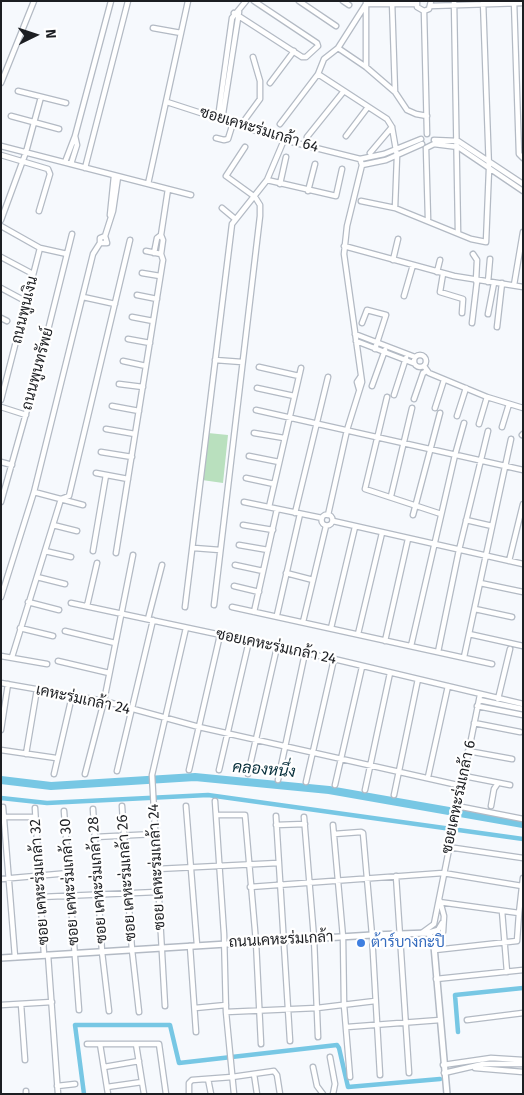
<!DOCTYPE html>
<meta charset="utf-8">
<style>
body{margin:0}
#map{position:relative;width:524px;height:1095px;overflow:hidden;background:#f6f9fd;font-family:"Fira Sans",sans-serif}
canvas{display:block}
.frame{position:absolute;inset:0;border:2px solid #1c1e22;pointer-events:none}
.north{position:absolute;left:10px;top:10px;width:50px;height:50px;-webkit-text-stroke:4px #fff;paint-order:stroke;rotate:86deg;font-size:14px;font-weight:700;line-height:20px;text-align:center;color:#1c1e22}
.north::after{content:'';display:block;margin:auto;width:18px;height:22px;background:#1c1e22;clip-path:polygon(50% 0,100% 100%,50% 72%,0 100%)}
</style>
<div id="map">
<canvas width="524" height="1095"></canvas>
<div class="frame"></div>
<div class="north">N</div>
</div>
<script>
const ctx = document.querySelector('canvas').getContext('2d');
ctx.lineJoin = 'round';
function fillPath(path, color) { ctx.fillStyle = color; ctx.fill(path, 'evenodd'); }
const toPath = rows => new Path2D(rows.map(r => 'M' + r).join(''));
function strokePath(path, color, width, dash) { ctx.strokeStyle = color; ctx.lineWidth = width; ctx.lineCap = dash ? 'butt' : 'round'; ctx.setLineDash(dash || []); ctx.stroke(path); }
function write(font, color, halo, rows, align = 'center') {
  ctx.font = font + ' "Fira Sans",Sarabun,sans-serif'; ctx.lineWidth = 4.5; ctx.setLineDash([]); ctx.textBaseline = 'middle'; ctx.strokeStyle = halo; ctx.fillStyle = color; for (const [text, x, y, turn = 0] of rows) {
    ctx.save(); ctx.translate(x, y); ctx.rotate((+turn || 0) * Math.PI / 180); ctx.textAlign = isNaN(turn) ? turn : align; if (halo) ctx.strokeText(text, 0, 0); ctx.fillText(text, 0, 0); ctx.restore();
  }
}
fillPath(toPath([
 [208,433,228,435,223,483,202,480]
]), '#b9e0be');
strokePath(toPath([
 [1,798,47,803,208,795,523,839],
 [458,1032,455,995,523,988],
 [84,1094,75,1025,170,1025,179,1063,337,1045,339,1048,348,1087,440,1079]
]), '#77c7e4', 4.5);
strokePath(toPath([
 [1,780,51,786,195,777,329,790,523,824]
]), '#77c7e4', 8);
const minor = toPath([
 [299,1,336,26],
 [343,1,349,5],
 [366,1,366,67],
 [392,1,395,92],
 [417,1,417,7,424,11],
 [454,1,458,232],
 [514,1,519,154,523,158],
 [430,6,523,3],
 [424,11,427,134],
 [424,11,429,9,431,1],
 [234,13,302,57,306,57,318,46,317,43,254,1],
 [153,28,181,33],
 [338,48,366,67,395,92,407,110,416,114,427,116],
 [318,74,387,119,392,127,397,156,395,208],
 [1,83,34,1],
 [270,83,294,51],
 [18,91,66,103],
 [167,102,284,140,360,159,362,165,347,226,344,254,362,382,347,430,328,515],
 [11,116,59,129],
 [218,118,232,18,246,1],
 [222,120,239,12],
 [280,124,318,74,324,59,338,48,366,4,417,4],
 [241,125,260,99,260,81,253,57],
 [346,136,368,107],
 [307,137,344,91],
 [216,138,224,140,228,139,233,123],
 [434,140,458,141,523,184],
 [1,146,191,195],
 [426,148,434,144,458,147,523,191],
 [426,148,428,219],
 [370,153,392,127],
 [1,155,48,169,50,174,39,211],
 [360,159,384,154,421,139],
 [65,162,75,136,111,1],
 [71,164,77,145,75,136],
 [362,165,386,160,422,144],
 [85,168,128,1],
 [267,180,336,196,342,169],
 [148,184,188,1],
 [280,184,286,157],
 [308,191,315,164],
 [361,201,395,208,471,239,486,242,489,169,483,1],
 [222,208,234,218],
 [110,215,114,176],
 [1,220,26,152,41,97],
 [1,226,40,248,67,254],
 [100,243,107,243,105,236],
 [344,246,454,276,523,287],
 [154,253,157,238,161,235],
 [161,254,163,240,161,235,168,189],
 [473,254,477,260,476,281],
 [1,257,33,274],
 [393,260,398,239],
 [437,272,440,260],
 [142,273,160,276],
 [443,274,440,292,463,299,462,313],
 [488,282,490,259],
 [514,285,523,232],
 [1,288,27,302],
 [137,295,157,299],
 [404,296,413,265],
 [83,297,115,304],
 [488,314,494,283],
 [132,317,153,321],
 [1,318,7,321],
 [362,323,367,310,386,315,375,349],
 [472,323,477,281],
 [497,327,502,283],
 [355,334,415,357],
 [128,339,150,343],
 [356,341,413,363],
 '414 361a6 6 0 1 1 12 0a6 6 0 1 1-12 0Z',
 [215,360,242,362],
 [123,361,146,366],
 [424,366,429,373,487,397,479,424],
 [259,367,299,376],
 [119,384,143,387],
 [372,386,385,350],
 [257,388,294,396],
 [359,389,357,382,361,376],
 [394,395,406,358],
 [387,397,365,489,441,514],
 [487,397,523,408],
 [414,399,423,373,427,371],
 [1,400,40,248],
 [112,406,139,411],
 [1,407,26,415],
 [435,408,444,380],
 [256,410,523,470],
 [457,416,466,388],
 [502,427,509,404],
 [106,429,135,434],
 [254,433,284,438],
 [522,435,523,434],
 [101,452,132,457],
 [249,456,279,462],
 [1,462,12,465],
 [96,473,128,479],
 [246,478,274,484],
 [34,492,83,505],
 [391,496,412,408],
 [1,502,36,378,72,234],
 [244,502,322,518],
 [269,507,301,368],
 [295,513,328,377],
 '321.5 520a5.5 5.5 0 1 1 11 0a5.5 5.5 0 1 1-11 0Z',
 [413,515,440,413],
 [466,520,492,526],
 [333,521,523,564],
 [53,525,77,531],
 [243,525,273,530],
 [239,545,268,550],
 [194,548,220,550],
 [45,551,71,557],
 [93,551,106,475],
 [116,553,163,260,161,254,146,251],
 [509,561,523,504],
 [235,565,263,571],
 [286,573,313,580],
 [37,577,65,584],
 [480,583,523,592],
 [234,586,259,592],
 [1,597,34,492,93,254,100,243,100,238,105,236,113,211,118,177],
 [28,602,59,610],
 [71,603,334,659,523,704],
 [214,605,260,216,260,205,255,197,226,176,245,147],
 [87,606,97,563],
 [185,607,232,224,267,180,284,140],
 [232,607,492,664],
 [475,609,512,617],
 [254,612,277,509],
 [277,615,300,514],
 [148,619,162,565],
 [303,622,326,526],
 [20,628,53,636],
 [331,628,355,527],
 [65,631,115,643],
 [358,634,382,533],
 [469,634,523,646],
 [385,641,408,539],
 [411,646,455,455,464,423],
 [438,652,459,550,488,431],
 [1,656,47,664],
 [12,657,61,499,69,496,130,240],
 [464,657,511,439],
 [58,661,109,673],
 [1,683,104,701,199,727,462,786],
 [498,699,510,649],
 [479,700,523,709],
 [477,706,523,715],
 [474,723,520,732],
 [1,730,8,684],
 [1,750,56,758],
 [468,751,512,759],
 [26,754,37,689],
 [189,770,220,635],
 [219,770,249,641],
 [117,771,153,620],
 [54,774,72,696],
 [85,774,104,701,133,555],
 [248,774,277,647],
 [464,776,510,785],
 [428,777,448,686],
 [278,780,305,653],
 [306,782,334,659],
 [335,785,362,667],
 [365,790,390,673],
 [394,795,418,679],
 [215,801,224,934,226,1012,234,1094],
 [122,806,132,950,139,1012],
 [186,806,197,945],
 [457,806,523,819],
 [491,806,494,789,498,783],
 [3,807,15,957],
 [35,808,44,955],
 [93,809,102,952,109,1011],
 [64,811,79,1010],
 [216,815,245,815,256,942,261,1044],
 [276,816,290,1041],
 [4,817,35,817],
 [304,817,314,938,318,1037],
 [276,825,305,824],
 [333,825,343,937,344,1005,350,1077],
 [334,834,361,832,363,833,372,935,380,1075],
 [95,837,155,834],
 [448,847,523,858],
 [157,869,278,863],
 [396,876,409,1073],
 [1,879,69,873],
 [250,887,443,873,522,886],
 [40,897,157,892],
 [439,902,519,913,523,878],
 [502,911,507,972],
 [423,932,434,924,480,695],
 [428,933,438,930,442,923],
 [190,946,196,1032],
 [434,946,443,932,444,916,440,901],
 [435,950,517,941,519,913],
 [48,955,58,1094],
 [436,979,523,970],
 [21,1004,25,1060],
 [1,1005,52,1002],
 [165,1006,152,775,186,628],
 [195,1008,226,1005],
 [226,1012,317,1008,375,1001],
 [467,1020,523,1013],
 [347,1027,440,1020],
 [87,1044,159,1044,166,1094],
 [100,1044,108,1094],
 [136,1044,144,1094],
 [330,1057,335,1084,333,1094],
 [443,1065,491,1058,523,1060],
 [104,1067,139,1061],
 [313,1067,317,1086,323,1094],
 [475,1068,523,1072],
 [444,1073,483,1064,523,1064],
 [254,1074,257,1094],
 [208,1079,211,1094],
 [57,1086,75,1084],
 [107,1087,142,1082],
 [26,1091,26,1094],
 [189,1094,189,1083,192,1080,232,1077,274,1071,277,1075,280,1094]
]);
const tertiary = toPath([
 [1,958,372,935,428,933,433,939,434,946,447,1094]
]);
strokePath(minor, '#b3bac4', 7);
strokePath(tertiary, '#b3bac4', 8);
strokePath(minor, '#fff', 4.5);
strokePath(tertiary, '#fff', 5);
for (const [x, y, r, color] of [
 [361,943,5,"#3f7fe0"]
]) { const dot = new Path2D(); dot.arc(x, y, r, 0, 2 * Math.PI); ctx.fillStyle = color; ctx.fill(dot); strokePath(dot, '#fff', 2); }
write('15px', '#1c1e22', '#fff', [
 ["ซอยเคหะร่มเกล้า 64",259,130,17],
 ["ถนนพูนเงิน",25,310,-76],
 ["ถนนพูนทรัพย์",38,369,-75],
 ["ซอยเคหะร่มเกล้า 24",276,647,12],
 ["เคหะร่มเกล้า 24",83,700,12],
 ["ซอยเคหะร่มเกล้า 6",459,797,-78],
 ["ซอย เคหะร่มเกล้า 24",157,867,-93],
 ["ซอย เคหะร่มเกล้า 26",127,878,-94],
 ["ซอย เคหะร่มเกล้า 28",98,880,-94],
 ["ซอย เคหะร่มเกล้า 32",40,882,-94],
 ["ซอย เคหะร่มเกล้า 30",70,882,-94],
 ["ถนนเคหะร่มเกล้า",281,940,-3]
]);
write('15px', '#366cbe', '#fff', [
 ["ต้าร์บางกะปิ",371,943]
], 'left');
write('italic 16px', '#072f3b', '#fff', [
 ["คลองหนึ่ง",264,770,5]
]);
</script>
